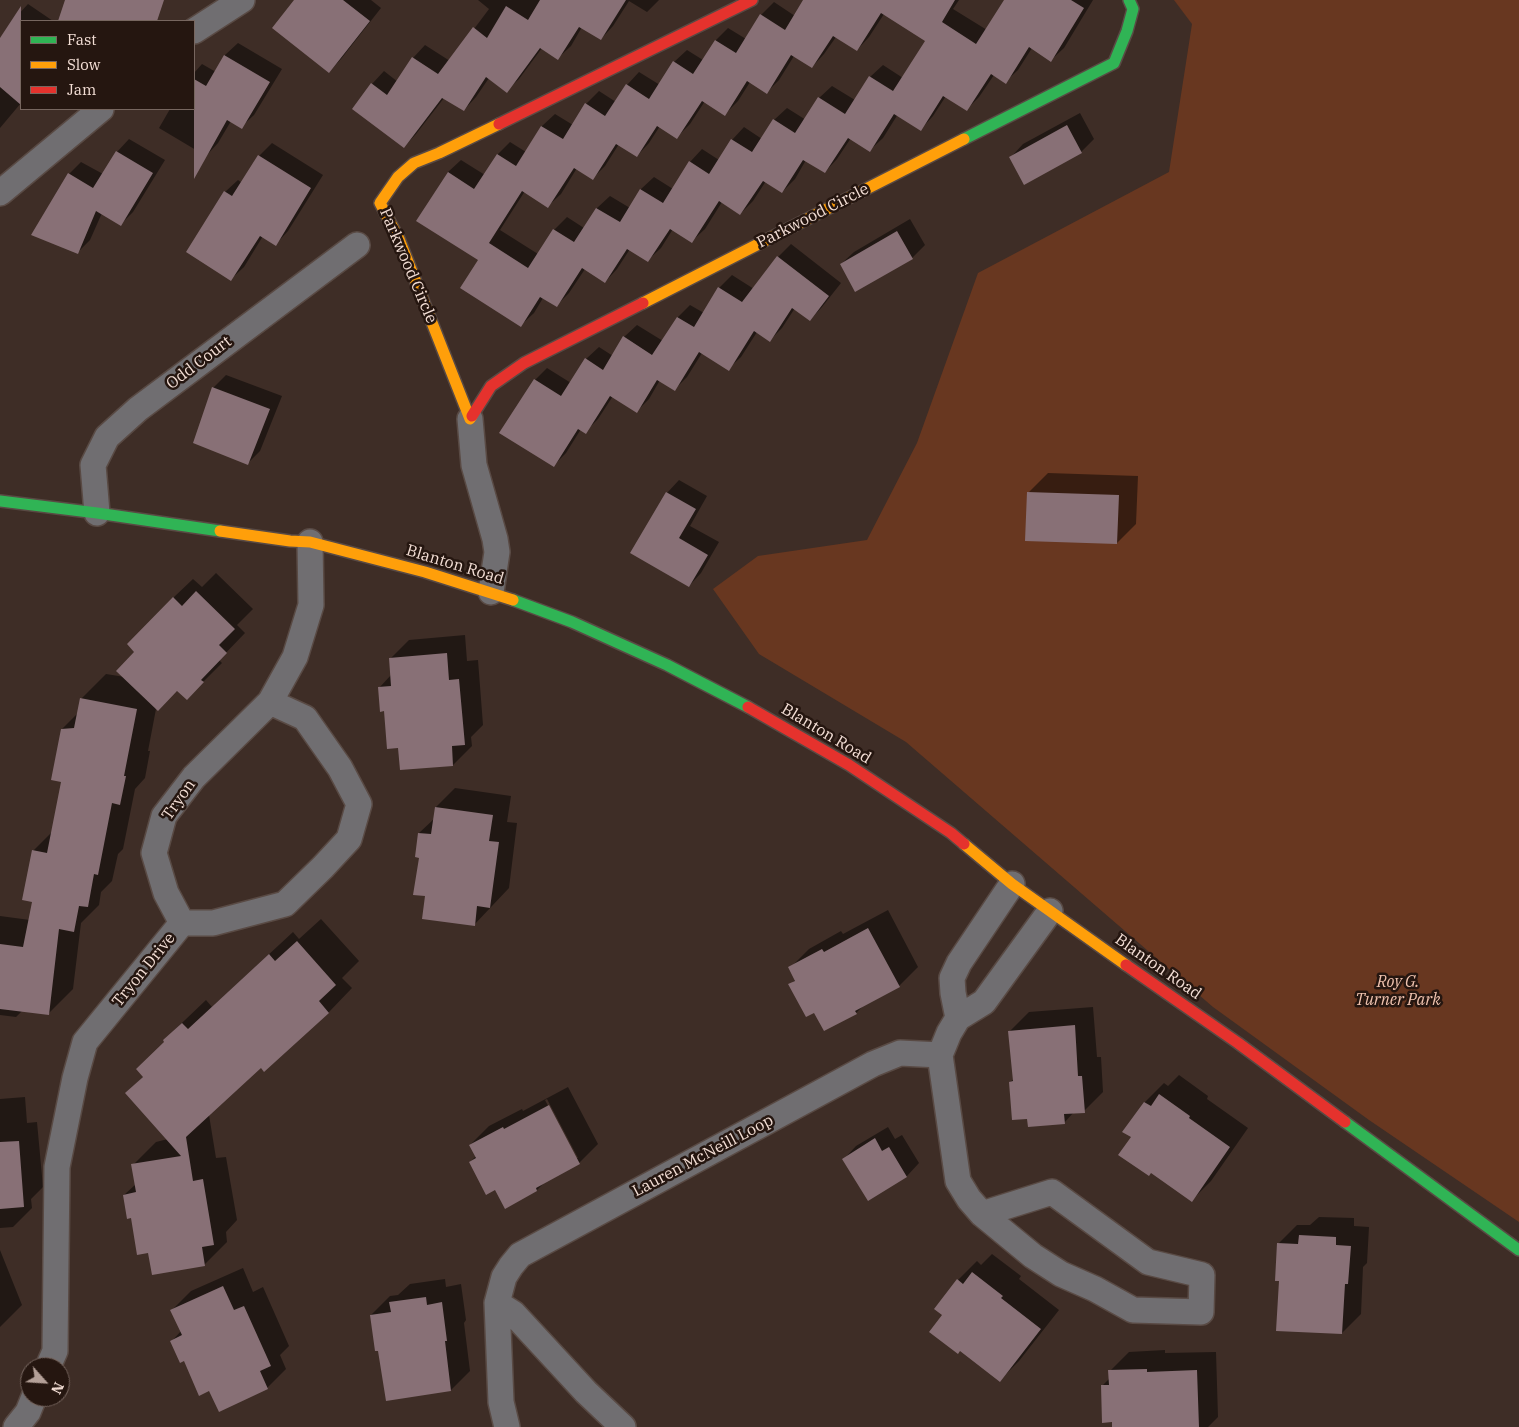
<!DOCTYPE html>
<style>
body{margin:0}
#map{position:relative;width:1519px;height:1427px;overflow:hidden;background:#3e2d26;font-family:"IBM Plex Serif",serif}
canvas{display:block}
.legend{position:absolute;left:20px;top:20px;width:175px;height:90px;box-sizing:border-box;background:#251610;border:1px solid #77665f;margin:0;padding:6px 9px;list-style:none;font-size:15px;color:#f3ded5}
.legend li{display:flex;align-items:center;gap:10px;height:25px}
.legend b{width:25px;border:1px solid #77665f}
.north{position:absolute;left:20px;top:1357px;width:50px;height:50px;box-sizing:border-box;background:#251610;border:1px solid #77665f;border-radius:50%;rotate:116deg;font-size:14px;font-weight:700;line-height:20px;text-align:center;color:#f3ded5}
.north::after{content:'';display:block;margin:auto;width:18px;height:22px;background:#b4a098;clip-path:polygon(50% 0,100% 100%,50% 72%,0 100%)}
</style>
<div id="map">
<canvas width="1519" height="1427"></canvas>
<ul class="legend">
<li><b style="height:6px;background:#30b455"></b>Fast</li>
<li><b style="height:6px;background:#ff9f0a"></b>Slow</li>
<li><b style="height:6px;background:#e5322d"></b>Jam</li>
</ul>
<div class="north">N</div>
</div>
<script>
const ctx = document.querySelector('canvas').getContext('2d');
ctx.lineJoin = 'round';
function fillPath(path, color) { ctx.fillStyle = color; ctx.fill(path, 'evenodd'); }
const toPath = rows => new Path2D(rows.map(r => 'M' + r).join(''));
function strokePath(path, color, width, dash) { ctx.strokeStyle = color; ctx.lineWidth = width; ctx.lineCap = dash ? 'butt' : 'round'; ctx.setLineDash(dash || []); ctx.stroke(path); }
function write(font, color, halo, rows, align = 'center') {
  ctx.font = font + ' "IBM Plex Serif",serif'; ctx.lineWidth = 5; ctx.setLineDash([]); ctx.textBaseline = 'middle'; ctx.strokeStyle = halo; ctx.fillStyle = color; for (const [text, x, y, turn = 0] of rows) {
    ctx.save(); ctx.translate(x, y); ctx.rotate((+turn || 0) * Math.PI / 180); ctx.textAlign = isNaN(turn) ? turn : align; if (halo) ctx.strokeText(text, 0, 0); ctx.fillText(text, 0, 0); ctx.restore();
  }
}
fillPath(toPath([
 [1174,0,1519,0,1519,1222,1369,1120,1213,1007,906,742,759,654,713,589,758,556,867,540,917,443,978,273,1169,172,1192,24]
]), '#683720');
fillPath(toPath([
 [69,0,150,0,142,21,59,21,66,3],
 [312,0,371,0,381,8,341,59,329,72],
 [478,0,659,0,647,12,629,1,613,26,601,39,582,27,571,46,558,58,542,48,519,79,506,91,489,78,476,97,464,110,444,98,416,134,404,147,372,84,384,71,398,82,413,58,425,45,450,61,489,9],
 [805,0,959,0,953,9,987,30,1006,0,1093,0,1064,48,1051,60,1032,48,1018,70,1005,82,994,75,979,97,967,109,946,96,933,116,921,129,898,114,883,138,870,150,851,138,837,159,825,172,806,160,795,179,782,192,766,181,753,201,740,214,722,202,705,229,692,241,673,229,661,248,648,260,630,249,617,269,605,282,585,269,569,293,556,306,543,298,534,313,521,325,479,259,448,172,461,160,485,175,498,154,510,142,526,152,542,126,555,114,573,125,586,104,599,91,616,102,627,85,639,72,660,85,674,62,687,50,703,60,716,40,728,28,746,39,761,15,774,2,795,16],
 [884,14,927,41,903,78,883,65,870,77,855,100,832,86,819,98,806,120,787,108,774,120,762,139,744,127,732,140,719,160,702,149,690,162,673,189,654,177,641,189,630,208,610,196,597,208,584,228,567,217,554,230,538,254,500,230,525,191,548,206,561,194,577,168,593,178,605,166,619,144,637,156,649,143,660,126,677,137,690,124,705,101,725,114,738,101,750,82,767,92,779,80,794,56,812,67,824,54,836,37,857,50,869,37],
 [28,4,53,21,21,21,21,103,0,128,0,39,16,17],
 [238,43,282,69,254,115,241,127,231,121,218,143,206,156,159,128,170,109,194,109,194,73,202,64,216,72,225,55],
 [1080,113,1094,139,1081,152,1011,157,1023,144],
 [129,139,165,160,133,212,121,224,102,213,90,240,77,253,69,174,81,162,103,174,117,152],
 [272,143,323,175,288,231,276,244,263,236,244,267,231,279,225,192,238,180,242,183,259,156],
 [910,219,925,245,912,258,841,264,854,252],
 [791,244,841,283,822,307,810,320,795,308,782,328,770,340,757,332,741,357,728,369,702,353,687,377,675,389,660,380,649,399,637,411,613,396,598,419,585,432,581,429,566,453,553,466,535,380,547,368,571,383,586,359,599,347,613,356,624,337,637,325,663,341,678,317,690,305,704,313,719,288,732,275,754,289,778,257],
 [226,375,282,396,260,451,247,464,213,388],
 [1048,473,1138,476,1136,524,1117,543,1027,540,1029,492],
 [679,480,707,496,690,526,719,542,701,573,689,586,667,493],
 [216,573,253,609,237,625,245,633,219,660,222,663,187,698,178,690,156,709,148,751,150,751,145,778,135,789,123,849,118,854,112,881,101,892,99,905,81,923,73,989,48,1014,22,1011,16,1017,0,1015,0,916,30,920,33,901,33,851,53,831,62,781,62,729,78,713,81,699,106,674,125,677,136,652,129,644,174,597,193,579,202,587],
 [465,635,467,661,478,660,483,725,471,737,472,746,453,765,399,746,385,710,379,688,391,675,390,659,409,640],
 [455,788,511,796,507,822,517,823,509,888,474,925,426,895,420,857,419,833,435,818,436,807],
 [888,910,918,967,899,986,864,1005,856,1013,815,1011,790,985,796,979,790,968,809,949,841,931,843,934],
 [321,919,359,961,342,978,352,988,329,1012,265,1070,261,1067,209,1115,216,1158,226,1157,237,1220,226,1232,227,1242,204,1265,149,1252,132,1217,124,1195,136,1184,133,1165,156,1142,168,1139,126,1093,144,1076,165,1041,164,1040,206,1000,212,1007,293,932,299,939],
 [1093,1007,1097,1057,1101,1057,1103,1092,1084,1111,1074,1112,1064,1123,1028,1118,1010,1082,1014,1079,1010,1031,1029,1012],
 [1179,1075,1208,1096,1207,1099,1248,1128,1211,1181,1192,1200,1132,1137,1124,1132,1145,1102,1164,1083,1168,1086],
 [568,1087,598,1144,579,1163,545,1182,537,1190,495,1189,470,1162,476,1156,470,1145,489,1126,522,1109,523,1111],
 [547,1099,578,1158,575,1158,545,1100],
 [25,1097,27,1123,37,1122,43,1187,31,1199,32,1208,13,1227,0,1228,0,1099],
 [888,1127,895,1139,902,1135,919,1163,907,1176,868,1199,844,1159,856,1146],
 [1319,1217,1354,1218,1354,1226,1369,1227,1367,1263,1363,1267,1361,1314,1342,1333,1280,1279,1278,1244,1297,1225,1310,1225],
 [0,1250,22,1305,0,1327],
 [992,1254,1021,1276,1019,1279,1059,1310,1019,1361,1000,1380,944,1314,958,1280,977,1261,981,1265],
 [243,1268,253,1292,263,1287,289,1346,280,1355,286,1369,267,1388,210,1390,184,1360,172,1341,181,1331,172,1310,191,1291],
 [445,1279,446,1287,461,1284,466,1320,464,1323,470,1371,451,1390,379,1350,371,1315,390,1296,398,1295,410,1284],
 [1165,1350,1165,1353,1216,1352,1218,1417,1208,1427,1113,1427,1113,1421,1102,1386,1110,1378,1110,1371,1129,1352]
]), '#0007');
fillPath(toPath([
 [65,0,164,0,157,21,58,21],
 [294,0,343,0,370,21,329,73,272,28],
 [540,0,626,0,601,40,579,27,558,60,540,48,507,93,486,77,464,111,442,98,404,148,352,109,371,83,387,95,412,57,438,74,473,27,487,38,506,6,528,20],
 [803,0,955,0,942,22,976,44,1004,0,1071,0,1084,8,1051,62,1029,47,1006,84,991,74,967,111,943,96,921,131,894,114,870,152,848,138,825,173,803,160,782,193,763,181,740,215,719,201,692,243,670,229,648,262,627,249,605,283,582,268,557,307,540,297,521,327,460,288,478,260,416,221,448,172,474,189,497,154,516,166,541,126,563,139,585,103,605,116,626,84,649,99,673,61,693,74,715,40,736,53,760,14,785,30],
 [881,13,925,41,893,91,869,76,845,114,818,97,795,133,773,119,752,152,731,139,709,174,689,161,663,203,640,189,620,222,596,208,574,242,553,229,528,268,489,243,522,191,548,208,574,168,593,180,616,144,637,157,657,126,677,139,702,101,725,116,747,81,767,94,791,55,812,68,833,36,857,51],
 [21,6,21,105,0,87,0,38],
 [224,55,270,82,242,129,227,120,194,179,194,79,206,86],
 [1067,125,1082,153,1024,185,1009,157],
 [116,151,153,173,121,226,96,211,78,254,31,235,68,173,93,188],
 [258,155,311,188,276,246,260,236,231,281,186,252,224,191,232,196],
 [897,231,913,259,855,292,840,264],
 [777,256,829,296,810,321,792,308,770,342,754,331,729,371,699,352,675,391,657,380,637,413,610,396,586,434,578,429,554,467,499,433,534,379,561,396,585,358,603,370,623,336,652,355,677,317,694,327,718,287,742,302],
 [212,387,270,409,248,465,193,443],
 [666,492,696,509,679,538,708,555,689,587,630,553],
 [1027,492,1119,495,1117,544,1025,541],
 [196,591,235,629,219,645,227,653,201,680,204,682,187,700,177,691,158,711,116,671,134,652,127,644,173,597,182,606],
 [447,653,449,680,459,679,465,745,452,746,453,766,400,770,398,748,387,749,384,711,380,712,378,687,391,686,389,658],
 [80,698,137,709,124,776,126,776,120,805,112,803,98,875,94,874,88,907,79,906,74,932,59,929,49,1015,0,1009,0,944,23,947,32,902,22,900,32,850,47,853,61,782,51,780,61,729,74,728],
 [435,807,493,815,489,841,499,842,490,908,477,906,475,926,422,919,425,896,413,895,419,858,415,857,418,833,431,834],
 [868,928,900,987,855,1011,857,1014,824,1031,814,1013,806,1017,788,984,795,981,788,967,822,949,824,952],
 [297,941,336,985,319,1001,329,1013,264,1072,261,1068,186,1137,193,1181,203,1179,214,1245,202,1247,205,1266,152,1275,148,1253,137,1255,131,1218,127,1219,123,1195,136,1192,131,1164,181,1156,125,1093,143,1077,136,1069,164,1042,163,1040,182,1023,188,1029,269,954,275,961],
 [1075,1025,1078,1076,1082,1076,1085,1113,1064,1114,1065,1124,1028,1127,1027,1119,1012,1120,1009,1082,1013,1081,1008,1031],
 [1159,1094,1190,1116,1189,1118,1230,1147,1192,1202,1151,1173,1149,1176,1118,1155,1131,1137,1122,1132,1144,1102,1151,1106],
 [549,1105,580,1164,536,1188,537,1191,505,1209,495,1190,486,1195,469,1162,476,1158,469,1145,503,1127,504,1129],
 [875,1138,882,1151,889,1147,907,1177,868,1201,842,1159],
 [19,1141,24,1207,0,1209,0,1142],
 [1299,1235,1336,1237,1336,1245,1351,1246,1348,1284,1345,1284,1342,1334,1276,1331,1279,1281,1275,1281,1277,1243,1298,1244],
 [972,1272,1003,1296,1001,1298,1041,1329,1000,1382,960,1351,958,1354,929,1332,942,1315,934,1309,957,1279,963,1284],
 [223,1286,234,1310,244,1306,271,1366,260,1371,268,1389,219,1412,209,1391,199,1396,184,1361,180,1363,170,1341,182,1335,170,1310],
 [426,1297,427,1305,442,1302,447,1341,445,1341,451,1391,386,1401,378,1351,375,1351,370,1315,391,1312,389,1302],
 [1147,1369,1147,1372,1197,1370,1199,1427,1112,1427,1112,1422,1102,1423,1101,1385,1109,1385,1108,1370]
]), '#887076');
const street = toPath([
 [194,31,242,0],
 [0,193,101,109],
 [470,419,474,465,495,539,497,552,491,592],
 [97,513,93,465,107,437,138,409,357,245],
 [182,923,166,893,154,853,164,816,194,777,270,702,295,657,311,605,310,542],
 [958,1018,953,993,952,978,959,963,1012,884],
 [982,1214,1052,1192,1148,1262,1202,1275,1201,1312,1133,1310,1095,1289,1061,1274,1033,1256,982,1214,969,1199,958,1181,940,1055,949,1033,958,1018,984,1002,1050,911],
 [497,1303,513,1313,586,1392,623,1427],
 [48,1367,55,1351,57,1167,75,1078,85,1042,182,923,213,923,285,904,323,867,349,839,359,804,340,768,305,718,270,702],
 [16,1427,28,1412,34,1397],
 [507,1427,501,1402,497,1303,504,1277,511,1266,520,1255,873,1064,900,1053,940,1055]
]);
const fast = toPath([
 [964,139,1114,63,1127,31,1133,9,1129,0],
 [0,501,97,513,220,531],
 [513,600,572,622,667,665,748,707],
 [1345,1122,1519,1250]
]);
const slow = toPath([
 [643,303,964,139],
 [472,416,470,419,399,239,380,203,398,177,414,163,439,153,499,124],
 [220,531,290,541,310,542,425,572,513,600],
 [964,844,1012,884,1126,965]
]);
const jam = toPath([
 [499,124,752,0],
 [472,416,491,386,524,363,643,303],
 [748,707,849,765,951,833,964,844],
 [1126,965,1238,1043,1345,1122]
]);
strokePath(street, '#594a44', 28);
strokePath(fast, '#594a44', 14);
strokePath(slow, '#594a44', 14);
strokePath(jam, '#594a44', 14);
strokePath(street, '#706e71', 25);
strokePath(fast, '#30b455', 11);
strokePath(slow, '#ff9f0a', 11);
strokePath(jam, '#e5322d', 11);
write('16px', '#f3ded5', '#251610', [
 ["Parkwood Circle",813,216,-27],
 ["Parkwood Circle",408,266,67],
 ["Odd Court",199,363,-37],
 ["Blanton Road",455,565,17],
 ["Blanton Road",826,734,31],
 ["Tryon",179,800,-55],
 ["Blanton Road",1158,967,35],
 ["Tryon Drive",144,970,-51],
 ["Lauren McNeill Loop",703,1156,-28]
]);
write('italic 16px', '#f0c3af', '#251610', [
 ["Roy G.",1398,982],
 ["Turner Park",1398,1000]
]);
</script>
